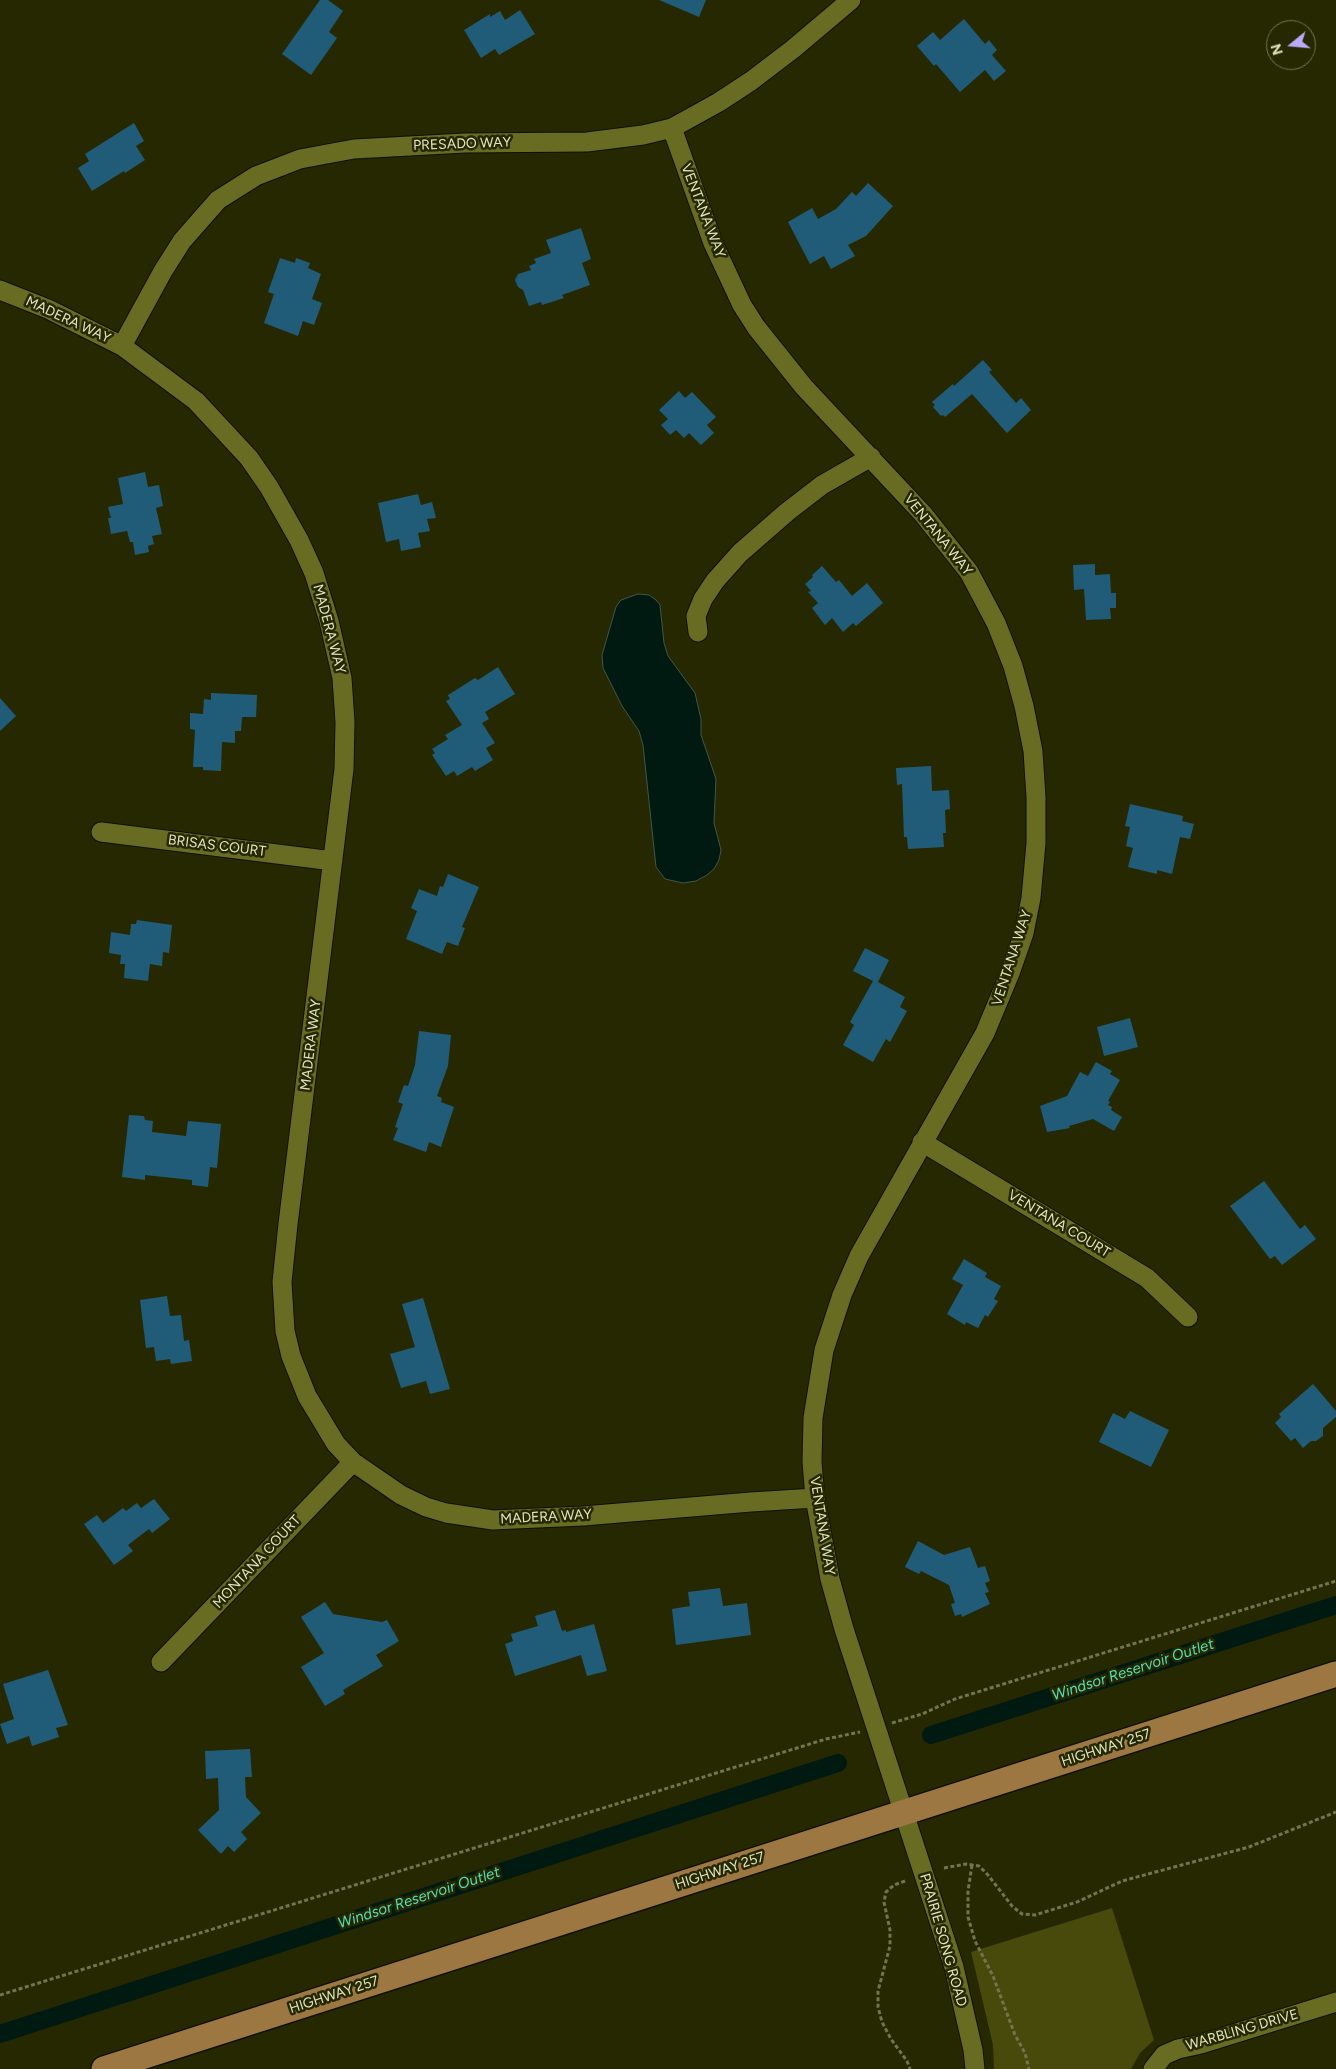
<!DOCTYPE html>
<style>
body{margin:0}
#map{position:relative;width:1336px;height:2069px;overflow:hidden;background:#262802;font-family:Figtree,sans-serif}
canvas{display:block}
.north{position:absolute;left:1266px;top:20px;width:50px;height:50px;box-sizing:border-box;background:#262802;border:1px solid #71744e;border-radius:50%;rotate:253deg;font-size:14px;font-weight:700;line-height:20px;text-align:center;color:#e1e5c1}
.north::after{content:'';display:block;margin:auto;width:18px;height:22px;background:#b9abf7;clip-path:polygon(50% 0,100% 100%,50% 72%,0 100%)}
</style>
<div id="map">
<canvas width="1336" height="2069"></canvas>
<div class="north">N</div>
</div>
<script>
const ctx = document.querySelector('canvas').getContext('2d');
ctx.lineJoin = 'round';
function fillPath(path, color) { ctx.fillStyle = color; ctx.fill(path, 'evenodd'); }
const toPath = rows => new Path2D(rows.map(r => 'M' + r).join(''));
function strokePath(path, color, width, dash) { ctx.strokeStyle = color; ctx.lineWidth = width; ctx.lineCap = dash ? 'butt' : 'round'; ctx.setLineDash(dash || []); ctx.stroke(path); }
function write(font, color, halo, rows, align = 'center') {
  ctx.font = font + ' Figtree,sans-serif'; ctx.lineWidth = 5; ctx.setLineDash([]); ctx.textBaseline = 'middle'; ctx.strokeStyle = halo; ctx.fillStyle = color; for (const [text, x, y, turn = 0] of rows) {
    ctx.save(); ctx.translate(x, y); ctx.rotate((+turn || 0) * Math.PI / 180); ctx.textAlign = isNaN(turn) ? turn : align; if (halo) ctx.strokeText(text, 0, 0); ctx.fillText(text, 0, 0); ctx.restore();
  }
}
fillPath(toPath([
 [1112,1908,1154,2040,1140,2053,1131,2069,994,2069,993,2045,971,1952]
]), '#474a0a');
const water = toPath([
 [638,594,649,595,656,600,660,605,664,643,668,656,695,693,701,719,701,735,716,779,714,823,721,850,719,860,714,869,707,875,696,881,683,883,665,879,656,867,643,745,639,731,622,706,603,668,602,655,616,607,621,600,638,594]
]);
fillPath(water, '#001911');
strokePath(water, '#445646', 1);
strokePath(toPath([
 [931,1735,1336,1605],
 [0,2034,838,1763]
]), '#001911', 18);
fillPath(toPath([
 [320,0,328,0,343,11,329,32,337,38,311,75,282,54],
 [659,0,706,0,699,17],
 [520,10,535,34,499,55,495,49,481,58,464,30,490,14,490,17,500,11,505,20],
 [964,19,985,44,989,40,997,50,992,55,1006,71,994,81,985,70,960,92,936,64,934,66,917,46,933,32,940,40],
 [134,123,144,141,136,146,145,160,125,173,124,171,92,191,78,168,89,161,85,154],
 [868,183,893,206,866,236,848,245,855,256,831,269,824,256,810,264,788,222,812,208,818,219,836,209,852,192,856,196],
 [581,228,591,259,582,263,590,285,562,295,564,298,542,305,541,302,529,306,523,290,518,287,515,280,518,274,531,270,529,266,536,263,534,259,551,253,546,240],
 [280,258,295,263,296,258,310,263,308,268,321,274,312,299,322,303,314,325,303,321,298,336,264,323,274,294,268,292],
 [983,360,992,370,989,372,1016,403,1021,398,1031,410,1007,433,972,394,945,417,943,415,941,416,933,407,935,405,932,402,953,384,954,386],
 [679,391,685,398,692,392,716,417,707,425,714,433,701,445,689,433,684,438,676,430,670,435,661,425,668,419,659,410],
 [145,472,148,487,159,485,163,506,156,508,162,534,152,536,154,544,148,546,149,552,135,555,133,542,130,542,127,531,111,534,108,518,111,518,108,507,123,504,118,478],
 [418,494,421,505,432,502,436,518,427,519,430,531,418,533,421,547,401,551,399,539,386,542,378,503],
 [1095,564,1095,575,1110,574,1111,593,1116,593,1116,608,1110,608,1111,619,1086,620,1084,589,1074,590,1073,565],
 [822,566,836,582,839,580,852,596,867,583,883,603,856,626,853,623,843,632,832,618,825,625,812,608,818,603,808,592,811,591,805,584,813,577,812,575],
 [498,667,515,694,485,712,489,719,482,723,495,743,486,748,493,760,475,771,472,767,457,776,454,771,446,776,432,755,435,753,432,749,448,739,445,735,462,725,446,701,450,699,448,695,475,678,478,680],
 [211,693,257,695,256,717,242,717,241,731,235,731,235,743,222,742,221,771,203,770,203,767,193,767,195,730,190,729,190,713,203,714,204,699,211,700],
 [0,698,16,716,0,731],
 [931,766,932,791,949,790,950,809,945,810,946,833,943,833,944,847,908,849,907,837,904,837,902,784,897,785,896,768],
 [1130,804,1183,816,1182,821,1194,824,1190,839,1180,837,1172,874,1157,870,1157,874,1128,867,1133,848,1126,846,1130,827,1125,826],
 [448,874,479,887,462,927,465,928,458,946,447,942,442,954,406,939,417,911,411,908,419,889,437,896,440,886,443,887],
 [137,920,172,925,169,953,163,952,162,966,150,964,148,981,124,978,125,964,120,964,121,955,109,953,111,932,130,935,131,924,136,924],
 [865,948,889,960,878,982,905,997,900,1007,907,1011,890,1042,886,1039,873,1062,843,1045,854,1025,850,1022,873,981,853,971],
 [1130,1018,1138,1047,1104,1056,1097,1027],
 [419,1031,451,1035,448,1066,437,1096,442,1098,441,1102,454,1107,441,1147,429,1142,426,1152,393,1140,398,1128,395,1127,403,1104,398,1102,404,1085,408,1086,415,1065],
 [1096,1062,1112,1071,1110,1074,1120,1080,1108,1101,1110,1102,1108,1105,1112,1107,1111,1110,1122,1117,1114,1131,1093,1119,1069,1126,1070,1128,1047,1132,1040,1106,1067,1096,1080,1072,1088,1076],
 [129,1115,144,1116,145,1120,153,1121,152,1132,186,1136,188,1121,221,1124,217,1168,210,1167,208,1187,192,1185,192,1180,145,1175,145,1180,122,1177],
 [1264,1181,1300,1229,1305,1225,1316,1239,1282,1265,1275,1256,1270,1259,1230,1206],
 [964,1259,987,1273,985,1277,1001,1286,994,1299,998,1301,988,1317,985,1315,978,1328,966,1322,965,1325,947,1314,963,1285,952,1279],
 [167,1296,170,1316,181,1315,184,1341,189,1340,192,1361,171,1364,170,1359,156,1361,154,1347,146,1348,140,1300],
 [423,1298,450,1389,430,1394,426,1381,401,1388,390,1354,415,1347,402,1304],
 [1313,1384,1336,1411,1336,1417,1323,1428,1323,1436,1316,1441,1311,1441,1303,1448,1295,1438,1291,1441,1275,1423,1281,1417,1279,1414],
 [1130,1411,1169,1430,1151,1467,1099,1442,1113,1413,1125,1419],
 [154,1499,170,1519,152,1533,149,1529,128,1545,133,1551,114,1565,84,1524,97,1515,103,1523,123,1508,126,1511,137,1503,141,1508],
 [918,1541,944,1555,970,1547,978,1568,985,1566,990,1581,985,1583,989,1592,985,1593,990,1604,962,1617,961,1614,955,1616,951,1604,955,1603,949,1585,921,1571,919,1574,905,1567],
 [720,1588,723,1606,747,1603,751,1635,676,1645,672,1609,690,1606,688,1592],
 [325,1602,333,1614,382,1622,387,1620,399,1641,376,1655,383,1666,343,1690,345,1694,325,1706,301,1667,324,1653,301,1617],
 [555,1610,562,1631,566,1630,566,1632,594,1624,607,1671,587,1676,581,1655,515,1676,505,1644,513,1641,511,1634,538,1626,535,1616],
 [48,1670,68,1725,56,1728,59,1737,32,1746,29,1736,7,1744,0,1724,14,1719,3,1684],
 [250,1749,252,1777,245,1777,246,1797,261,1813,241,1832,247,1839,234,1852,228,1846,221,1854,198,1830,219,1810,218,1778,206,1779,205,1751]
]), '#205c78');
const minor = toPath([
 [672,128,713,243,742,305,756,327,804,387,923,514,969,572,996,623,1013,666,1024,706,1033,751,1036,797,1036,843,1031,898,1024,933,1010,973,985,1033,859,1256,842,1295,824,1350,813,1418,812,1462,815,1498,830,1579,844,1629,954,1967,973,2050,975,2069],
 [0,290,48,309,122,346,196,401,249,458,269,487,299,540,314,573,329,621,342,678,345,722,344,769,288,1224,282,1282,285,1331,291,1356,307,1396,336,1444,353,1462,401,1495,426,1507,446,1513,493,1520,583,1516,751,1502,815,1498],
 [122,346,163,271,182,241,218,200,256,176,300,159,354,149,465,143,587,142,643,135,672,128,719,102,751,81,793,49,851,0],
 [698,632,696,616,703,599,715,581,740,553,787,512,822,485,871,457],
 [101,832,333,861],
 [922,1142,1147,1278,1188,1317],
 [161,1662,353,1462],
 [1153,2069,1164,2055,1178,2049,1201,2044,1336,2002]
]);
const major = toPath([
 [104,2069,1336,1674]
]);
strokePath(minor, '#0f1000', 21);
strokePath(major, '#0f1000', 28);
strokePath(toPath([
 [892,1723,922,1714,955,1699,1336,1581],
 [972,1865,968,1891,968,1917,975,1941,993,1976,1015,2035,1025,2053,1029,2069],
 [944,1868,966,1864,979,1866,988,1875,1012,1906,1022,1914,1035,1915,1077,1902,1122,1881,1249,1847,1336,1812],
 [905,1881,894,1885,886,1892,884,1902,890,1930,890,1946,878,1991,878,2007,882,2022,891,2039,907,2061,910,2069],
 [0,1995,826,1739,860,1732]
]), '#71744f', 3, [4, 2.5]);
strokePath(minor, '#686c23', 19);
strokePath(major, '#9c7742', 25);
write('14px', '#e1e5c1', '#262802', [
 ["PRESADO WAY",462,144,-2],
 ["VENTANA WAY",703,211,69],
 ["MADERA WAY",68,320,25],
 ["VENTANA WAY",938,535,51],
 ["MADERA WAY",329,629,75],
 ["BRISAS COURT",217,846,7],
 ["VENTANA WAY",1012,958,-72],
 ["MADERA WAY",311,1045,-83],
 ["VENTANA COURT",1059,1224,31],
 ["MADERA WAY",546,1517,-3],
 ["VENTANA WAY",822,1526,81],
 ["MONTANA COURT",257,1562,-47],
 ["HIGHWAY 257",1106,1748,-18],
 ["HIGHWAY 257",720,1871,-18],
 ["PRAIRIE SONG ROAD",943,1940,74],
 ["HIGHWAY 257",334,1995,-18],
 ["WARBLING DRIVE",1242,2030,-16]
]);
write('italic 15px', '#53deba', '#262802', [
 ["Windsor Reservoir Outlet",1133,1670,-18],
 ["Windsor Reservoir Outlet",419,1898,-18]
]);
</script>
